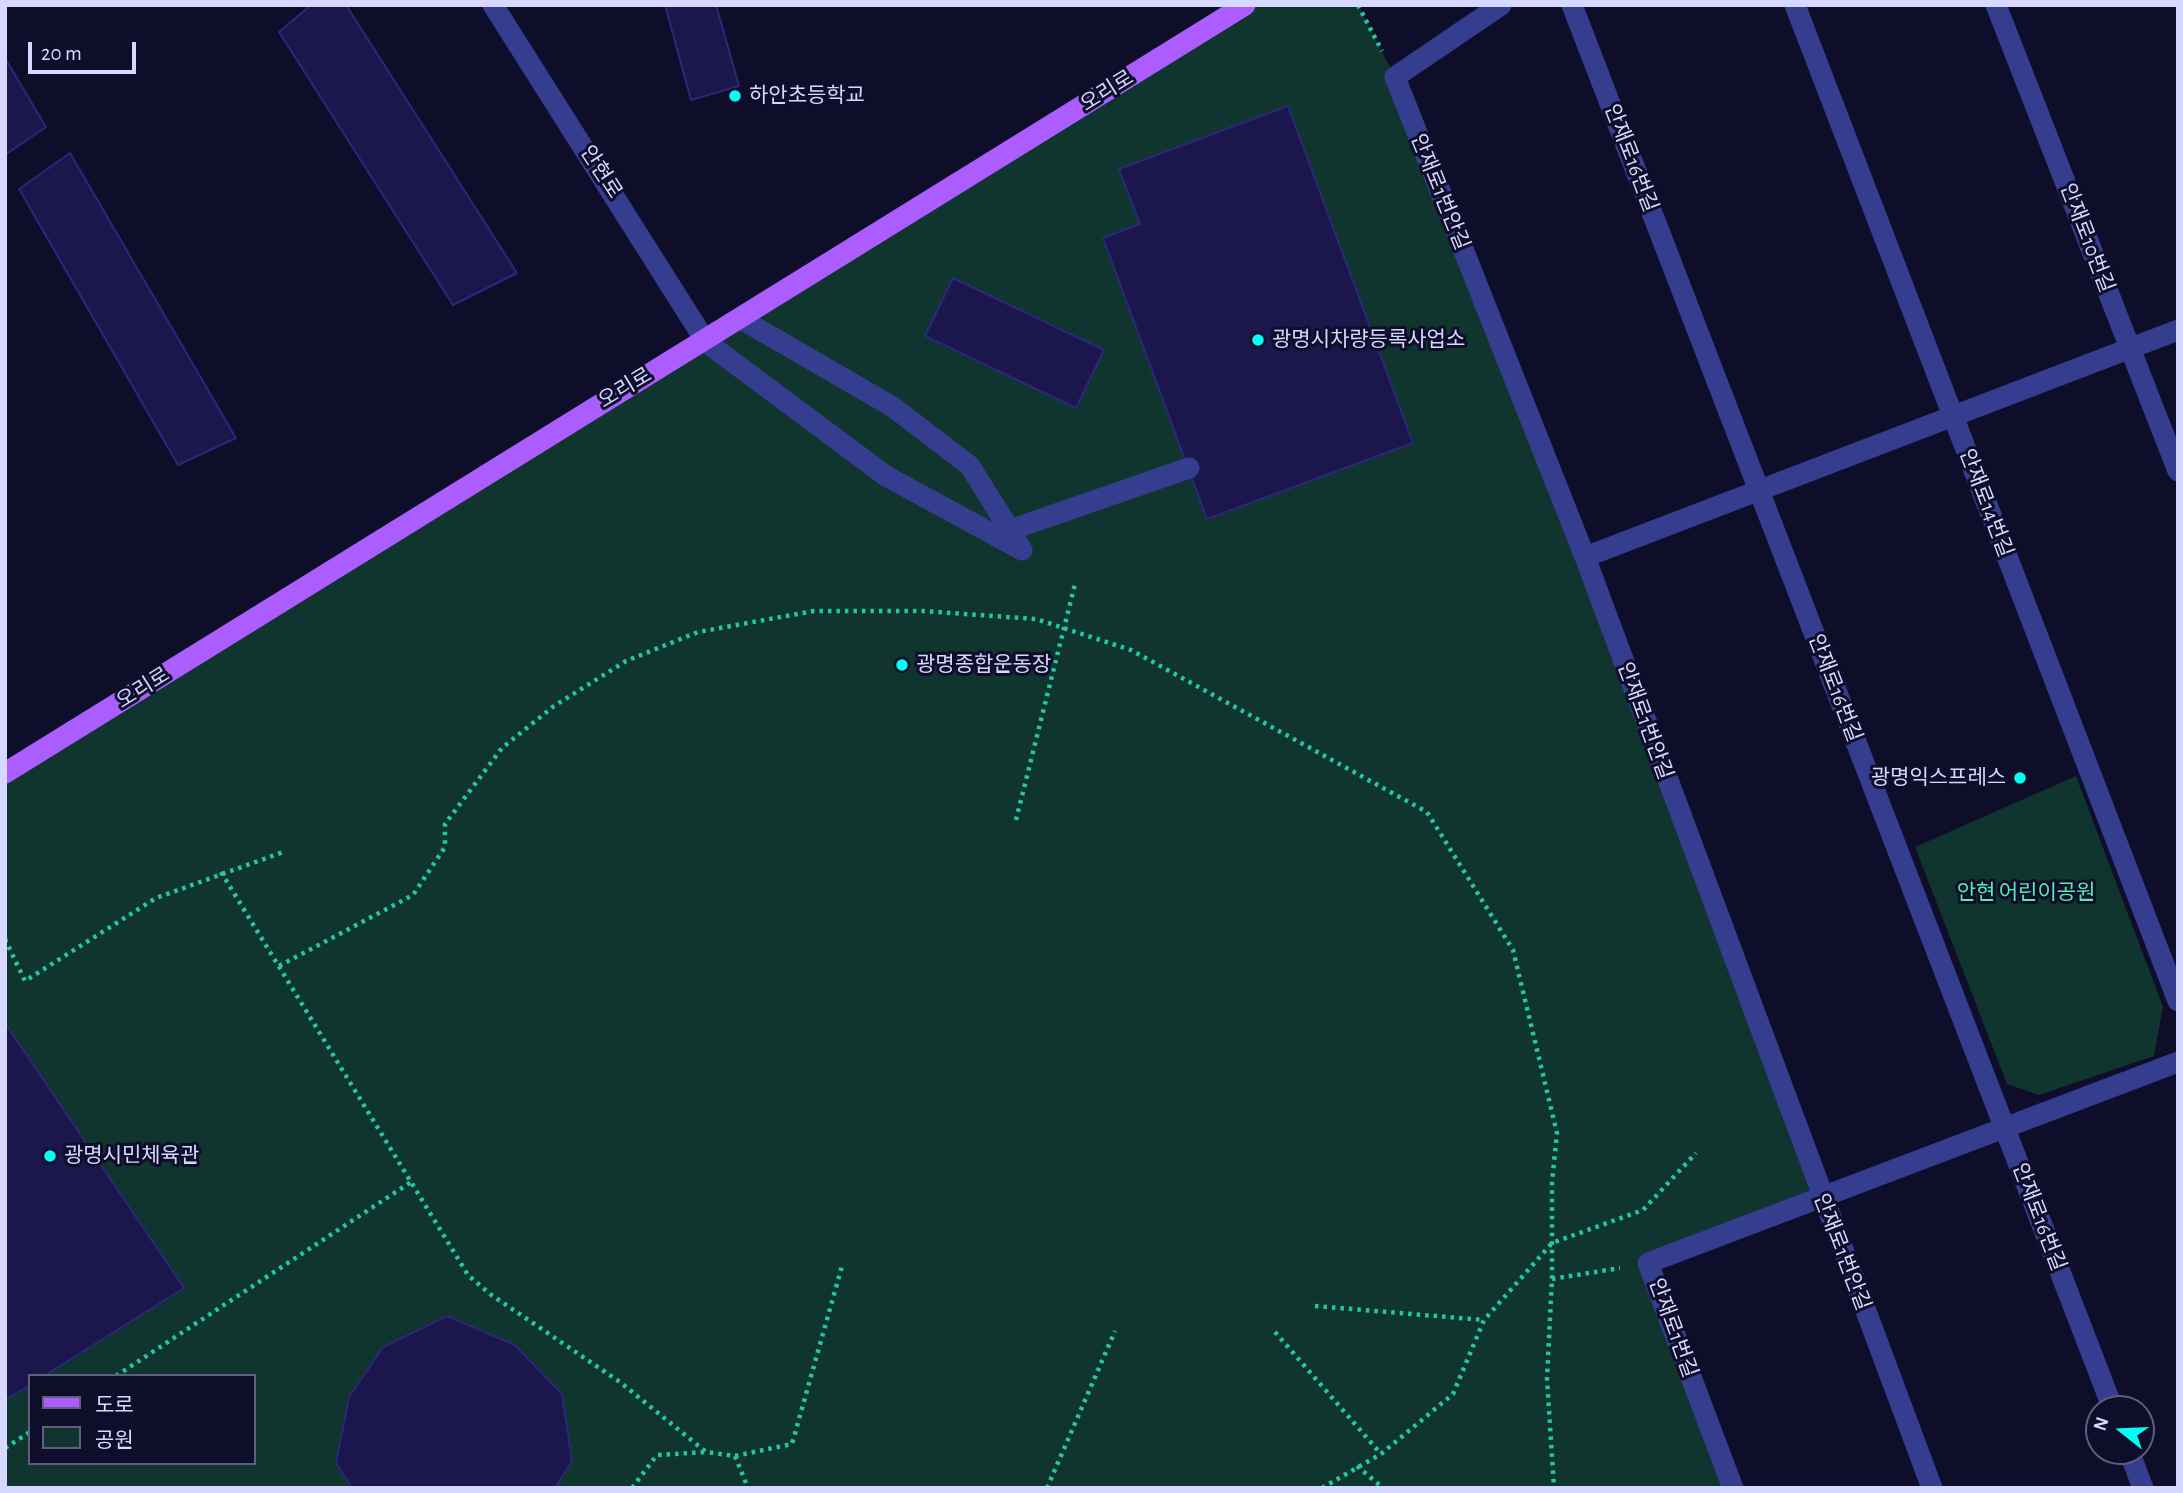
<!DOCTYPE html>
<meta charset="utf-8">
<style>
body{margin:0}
#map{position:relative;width:2183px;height:1493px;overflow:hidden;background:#0e0d2a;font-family:"Alegreya Sans","Noto Sans KR",sans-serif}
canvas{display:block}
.frame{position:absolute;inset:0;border:7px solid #d6d8ff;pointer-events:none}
.legend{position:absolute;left:28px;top:1374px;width:228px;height:91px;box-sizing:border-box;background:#0e0d2a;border:2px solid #5e5e7f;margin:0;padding:9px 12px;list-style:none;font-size:21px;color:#d6d8ff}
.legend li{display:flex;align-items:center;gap:14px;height:35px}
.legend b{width:35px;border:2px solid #5e5e7f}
.north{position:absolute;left:2085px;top:1395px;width:70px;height:70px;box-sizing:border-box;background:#0e0d2a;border:2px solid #5e5e7f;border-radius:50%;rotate:288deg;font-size:19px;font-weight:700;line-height:28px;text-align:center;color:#d6d8ff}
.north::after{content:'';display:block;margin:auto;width:24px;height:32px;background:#02fff4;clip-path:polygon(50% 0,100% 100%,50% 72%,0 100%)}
.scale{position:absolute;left:28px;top:42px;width:108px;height:32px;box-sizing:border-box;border:4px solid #d6d8ff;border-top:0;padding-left:9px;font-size:21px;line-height:24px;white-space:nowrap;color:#d6d8ff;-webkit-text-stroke:5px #0e0d2a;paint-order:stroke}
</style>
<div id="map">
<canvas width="2183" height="1493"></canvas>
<div class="frame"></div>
<ul class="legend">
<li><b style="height:9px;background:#ab5dff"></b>도로</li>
<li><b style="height:19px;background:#10352e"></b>공원</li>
</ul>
<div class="north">N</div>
<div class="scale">20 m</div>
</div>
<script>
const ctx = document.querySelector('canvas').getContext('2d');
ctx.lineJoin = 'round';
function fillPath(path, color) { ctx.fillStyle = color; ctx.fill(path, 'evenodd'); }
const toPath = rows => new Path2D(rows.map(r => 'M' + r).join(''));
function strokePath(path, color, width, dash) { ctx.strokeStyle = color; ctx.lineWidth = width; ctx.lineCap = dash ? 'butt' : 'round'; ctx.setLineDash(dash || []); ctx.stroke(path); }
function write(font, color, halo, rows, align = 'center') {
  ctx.font = font + ' "Alegreya Sans","Noto Sans KR",sans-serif'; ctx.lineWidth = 6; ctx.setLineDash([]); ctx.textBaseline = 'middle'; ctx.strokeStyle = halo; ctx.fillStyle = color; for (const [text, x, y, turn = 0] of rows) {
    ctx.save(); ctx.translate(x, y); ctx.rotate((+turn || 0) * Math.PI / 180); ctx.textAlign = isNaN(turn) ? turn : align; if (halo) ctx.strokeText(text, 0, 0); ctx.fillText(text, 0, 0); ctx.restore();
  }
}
fillPath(toPath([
 [1245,5,1358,5,1395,77,1821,1197,1648,1263,1733,1488,5,1488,5,773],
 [30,1376,254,1376,254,1463,30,1463],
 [2076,776,2163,1007,2154,1056,2039,1095,2007,1084,1915,847]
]), '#10352e');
const building = toPath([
 [311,5,346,5,517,273,453,305,279,32,311,5],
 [665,5,716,5,739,86,691,100,665,5],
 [5,58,46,127,5,155,5,58],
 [1288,106,1413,443,1207,519,1103,238,1140,224,1119,169,1288,106],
 [70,153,236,438,178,465,19,189,70,153],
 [953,278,1104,350,1076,408,925,336,953,278],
 [5,1023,184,1288,44,1376,30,1376,30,1385,5,1400,5,1023],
 [447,1316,515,1345,562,1394,572,1461,555,1488,352,1488,336,1463,349,1397,383,1347,447,1316]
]);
fillPath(building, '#1b174d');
strokePath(building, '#2b277b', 2);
strokePath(toPath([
 [1358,5,1382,51],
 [1016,820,1075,584],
 [221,872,468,1275,490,1294,620,1382,706,1452,735,1456,748,1488],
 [5,939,25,981,156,898,286,851],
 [279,966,413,895,445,847,445,824,502,748,554,706,626,661,698,632,814,611,923,611,1036,619,1131,650,1427,812,1513,950,1557,1133,1552,1182,1552,1279,1547,1378,1554,1488],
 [1552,1279,1620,1268],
 [1315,1306,1484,1320],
 [1275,1332,1381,1454],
 [116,1376,411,1182],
 [5,1448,30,1432],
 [735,1456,792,1444,842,1266],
 [1357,1466,1383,1488],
 [632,1488,657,1455,706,1452],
 [1047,1488,1115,1331],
 [1322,1488,1381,1454,1453,1394,1484,1320,1552,1243,1643,1210,1696,1153]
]), '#23c7a5', 4.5, [3.5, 5]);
strokePath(toPath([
 [493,5,706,342,886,476,1022,550],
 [1501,5,1395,77,1585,557,1932,1488],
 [1572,5,2113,1409],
 [1795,5,2178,1001],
 [1996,5,2178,471],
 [741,319,893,407,970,466,1021,548],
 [1010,530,1189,468],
 [1585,557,2178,330],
 [2129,1451,2143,1488],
 [1733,1488,1648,1263,2178,1062]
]), '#343d8e', 21);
strokePath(toPath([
 [5,773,1245,5]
]), '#ab5dff', 21);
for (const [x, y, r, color] of [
 [735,96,7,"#02fff4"],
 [1258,340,7,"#02fff4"],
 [902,665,7,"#02fff4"],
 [2020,778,7,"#02fff4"],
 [50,1156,7,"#02fff4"]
]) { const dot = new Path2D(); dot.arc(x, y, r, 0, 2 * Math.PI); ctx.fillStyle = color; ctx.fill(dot); strokePath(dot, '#0e0d2a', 2.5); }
write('21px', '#d6d8ff', '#0e0d2a', [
 ["오리로",1107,91,-32],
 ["안재로16번길",1631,158,69],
 ["안현로",601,172,57],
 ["안재로1번안길",1440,192,68],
 ["안재로10번길",2087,238,69],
 ["오리로",625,388,-31],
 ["안재로14번길",1986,503,69],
 ["오리로",143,688,-32],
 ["안재로16번길",1835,688,69],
 ["안재로1번안길",1645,721,70],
 ["안재로16번길",2039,1217,69],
 ["안재로1번안길",1842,1252,69],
 ["안재로1번길",1673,1328,70]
]);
write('21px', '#d6d8ff', '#0e0d2a', [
 ["하안초등학교",749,96],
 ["광명시차량등록사업소",1272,340],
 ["광명종합운동장",916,665],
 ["광명익스프레스",2006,778,"right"],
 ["광명시민체육관",64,1156]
], 'left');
write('21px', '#55ecb0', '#0e0d2a', [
 ["안현 어린이공원",2026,893]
]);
</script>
